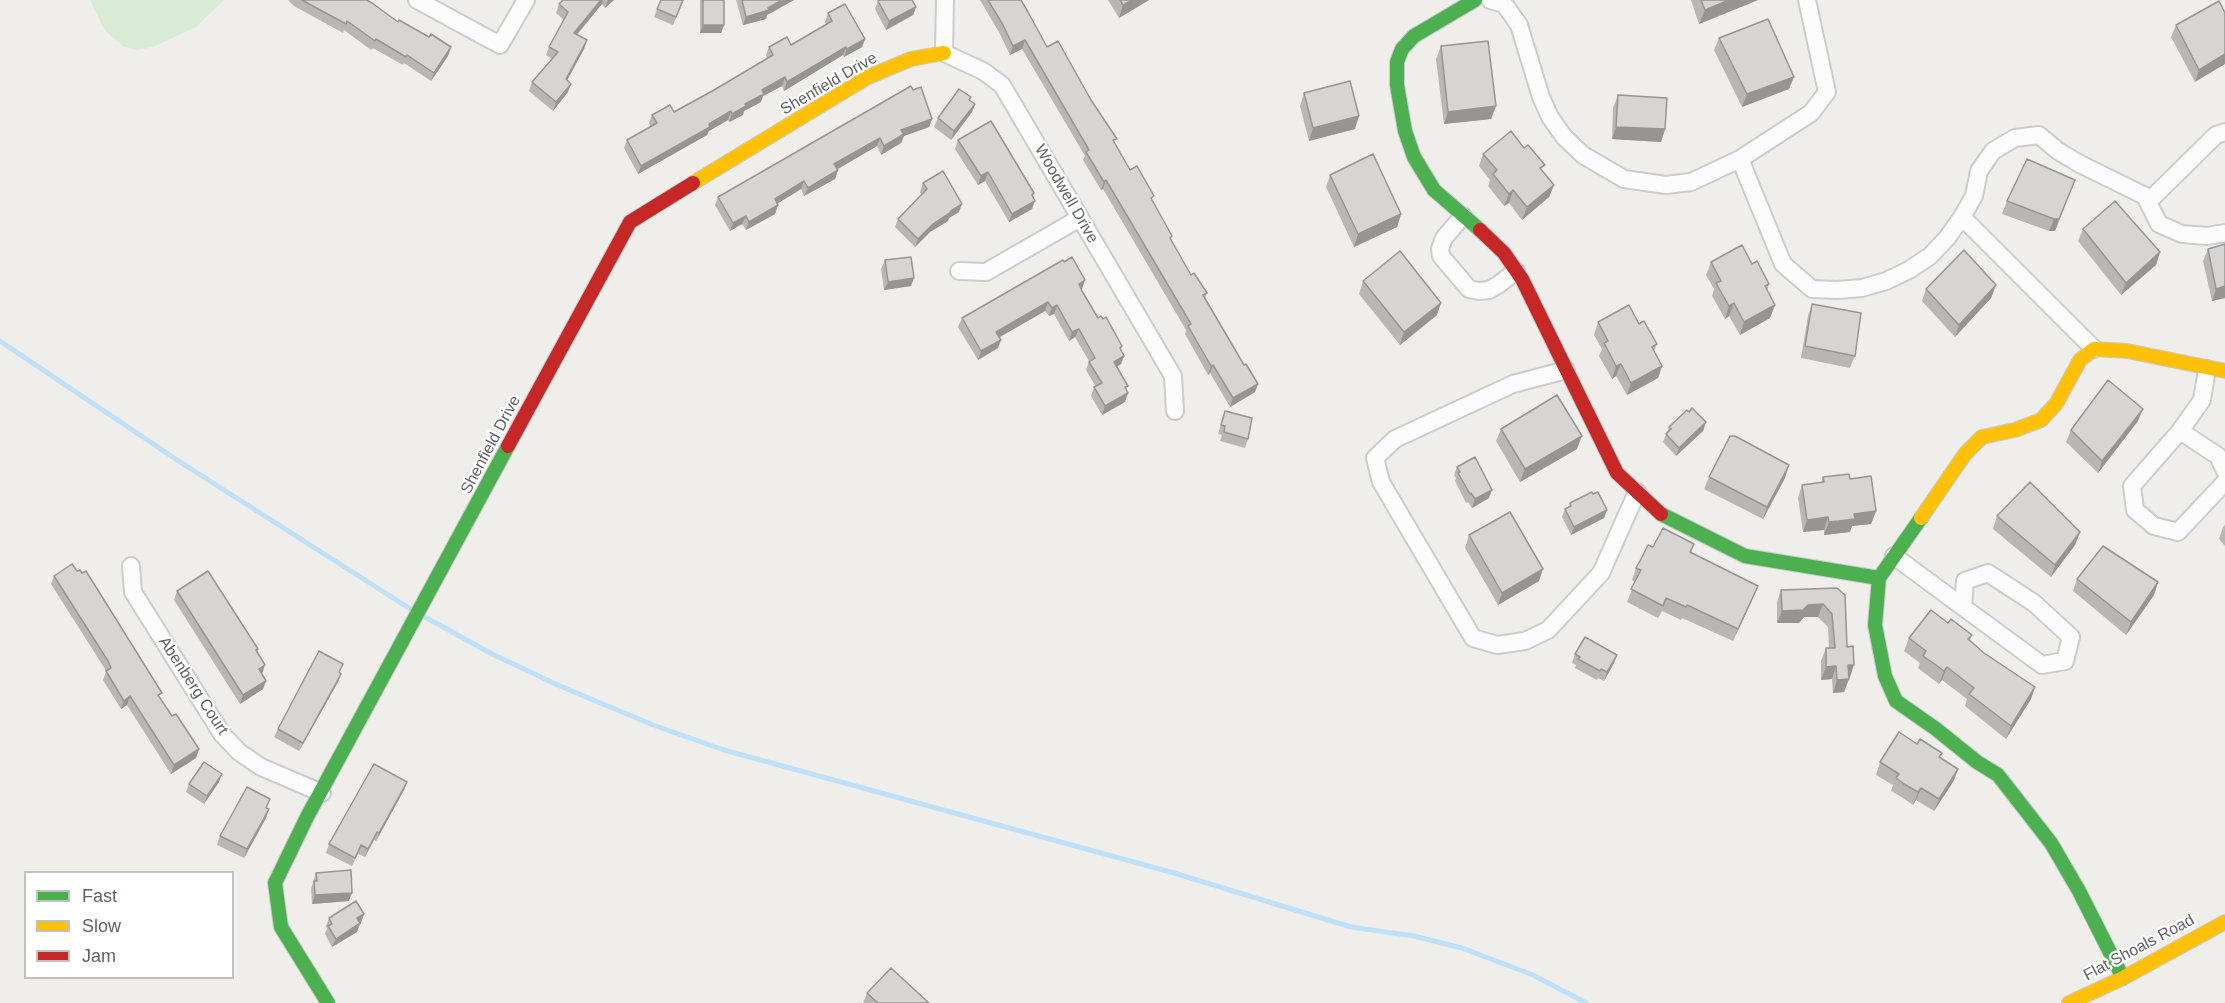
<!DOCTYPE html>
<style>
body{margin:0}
#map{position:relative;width:2225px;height:1003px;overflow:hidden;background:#efeeea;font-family:Arial,sans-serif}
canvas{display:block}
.legend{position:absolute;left:24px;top:871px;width:210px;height:108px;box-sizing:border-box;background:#fff;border:2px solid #bfc1c3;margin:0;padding:8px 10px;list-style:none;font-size:18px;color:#5f6368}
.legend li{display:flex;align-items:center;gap:12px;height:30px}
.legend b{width:30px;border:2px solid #bfc1c3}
</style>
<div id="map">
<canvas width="2225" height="1003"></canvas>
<ul class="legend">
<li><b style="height:8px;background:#4caf50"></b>Fast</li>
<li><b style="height:8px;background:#ffc107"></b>Slow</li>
<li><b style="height:8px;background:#c62828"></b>Jam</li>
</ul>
</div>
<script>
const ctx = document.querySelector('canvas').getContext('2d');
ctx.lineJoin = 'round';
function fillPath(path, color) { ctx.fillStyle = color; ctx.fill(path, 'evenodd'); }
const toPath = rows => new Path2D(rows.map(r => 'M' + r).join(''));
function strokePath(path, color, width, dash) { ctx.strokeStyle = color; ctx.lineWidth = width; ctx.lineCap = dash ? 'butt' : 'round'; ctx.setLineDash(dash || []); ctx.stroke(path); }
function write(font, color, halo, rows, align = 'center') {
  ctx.font = font + ' Arial,sans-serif'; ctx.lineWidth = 4.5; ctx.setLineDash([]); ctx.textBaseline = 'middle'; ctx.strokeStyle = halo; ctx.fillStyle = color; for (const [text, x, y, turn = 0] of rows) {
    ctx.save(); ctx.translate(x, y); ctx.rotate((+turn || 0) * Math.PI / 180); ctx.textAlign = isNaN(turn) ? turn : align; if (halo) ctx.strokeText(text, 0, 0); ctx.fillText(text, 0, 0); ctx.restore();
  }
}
fillPath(toPath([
 [90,0,224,0,196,27,153,47,137,50,123,46,105,31]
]), '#d8ebd6');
strokePath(toPath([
 [0,341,177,460,412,610],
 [423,616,492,654,560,686,653,725,724,750,1174,873,1351,927,1414,936,1462,948,1533,975,1586,1003]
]), '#bfe0f9', 5);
const street = toPath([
 [417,0,500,45,526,0],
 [945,0,944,53,983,71,1002,85,1173,376,1175,411],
 [1490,0,1504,4,1519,25,1541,97,1550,117,1564,137,1583,155,1624,179,1666,185,1691,182,1740,159,1811,113,1827,92,1807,0],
 [2225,132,2216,135,2148,202,2159,224,2182,234,2207,236,2225,233],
 [1740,159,1783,264,1812,289,1837,290,1862,288,1886,281,1909,270,1930,256,1947,238,1962,217,1974,196,1979,171,1993,151,2015,138,2039,135,2058,151,2080,164,2145,196,2148,202],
 [1463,216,1444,238,1440,249,1441,256,1469,289,1479,291,1489,290,1498,285,1516,271],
 [1962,217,2094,349],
 [959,271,986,272,1080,218],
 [1566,370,1513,384,1395,439,1375,458,1381,482,1473,638,1497,645,1525,641,1548,630,1601,573,1637,492],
 [2180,431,2202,400,2207,369],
 [2225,471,2218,456,2180,431,2132,486,2135,510,2154,526,2178,532,2225,482],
 [1894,556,1963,607],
 [131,566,133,592,222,734,239,752,261,767,322,793],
 [1988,573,2034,603,2071,637,2065,661,2042,665,1963,607,1965,581,1988,573]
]);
const fast = toPath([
 [1475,0,1414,36,1402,49,1397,62,1397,85,1405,131,1414,157,1434,190,1480,230],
 [1661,514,1745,556,1879,578],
 [1921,518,1879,578,1875,625,1885,676,1896,701,1936,729,1977,762,1998,775,2051,843,2079,891,2123,978],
 [328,1003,281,927,275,883,307,817,508,446]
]);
const slow = toPath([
 [693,183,868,77,911,59,944,53],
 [1921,518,1965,454,1982,437,2015,430,2041,420,2056,404,2080,360,2094,349,2127,351,2225,371],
 [2069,1003,2123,978,2225,922]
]);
const jam = toPath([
 [1480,230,1504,253,1522,279,1617,473,1661,514],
 [508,446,630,222,693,183]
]);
strokePath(street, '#cbcccc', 20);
strokePath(fast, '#cacacb', 16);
strokePath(slow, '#cacacb', 16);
strokePath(jam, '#cacacb', 16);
strokePath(street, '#fdfcfc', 16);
strokePath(fast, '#4caf50', 14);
strokePath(slow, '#ffc107', 14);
strokePath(jam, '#c62828', 14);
fillPath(toPath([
 [288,0,367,0,398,22,451,47,448,56,431,81,404,63,403,65,373,48,371,50,344,30,343,33,294,6],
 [563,0,614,0,605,8,602,4,577,35,587,40,584,49,567,80,568,92,553,111,529,91,532,82,552,59,546,55,549,47,564,20,556,13,559,4],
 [661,0,684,0,673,25,654,17],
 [700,0,724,0,724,25,721,33,700,33],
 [736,0,794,0,767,15,766,19,743,25],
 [980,0,1021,0,1047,47,1115,143,1130,170,1153,201,1171,240,1191,275,1207,293,1205,298,1244,365,1258,384,1255,392,1230,407,1210,373,1208,375,1185,334,1186,330,1103,189,1101,190,1083,160,1085,156,1022,49,1010,55,1000,34],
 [1108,0,1149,0,1119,18],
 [1691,0,1758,0,1699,24],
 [878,1,916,7,913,15,886,30,875,9],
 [828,13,865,39,862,47,844,57,843,55,784,91,782,86,763,96,761,102,744,111,743,115,729,122,728,120,709,131,707,135,638,174,624,148,627,140,651,127,649,123,652,115,674,112,714,90,767,59,766,55,769,47,791,45,826,25,825,22],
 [2225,13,2195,82,2171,37,2176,25],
 [1719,38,1789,89,1742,107,1714,50],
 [1441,46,1496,106,1491,119,1444,124,1436,59],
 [913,90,932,119,929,127,904,136,901,143,881,155,877,146,837,169,838,170,835,179,804,196,801,189,778,203,775,214,746,230,742,224,730,231,715,205,718,197],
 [1304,93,1355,129,1309,141,1300,106],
 [1618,95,1665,129,1661,142,1612,139,1613,108],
 [970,100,972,112,951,140,934,127,938,118],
 [958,140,1034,193,1033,197,1032,209,1009,222,985,181,978,185,955,149],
 [1483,154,1542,171,1554,185,1549,197,1522,220,1509,203,1504,206,1488,186,1490,180,1479,166],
 [1330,175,1401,214,1397,227,1354,247,1326,187],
 [2075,180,2055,231,2049,231,2002,214,2007,201],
 [923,183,959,212,949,218,948,221,930,232,915,247,895,227,898,219,922,195,920,192],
 [2083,229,2160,252,2156,265,2121,295,2078,241],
 [2225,244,2225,298,2212,301,2203,261,2208,249],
 [885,260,911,286,884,290,881,269],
 [1064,262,1085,280,1081,289,1098,318,1122,346,1121,350,1124,356,1121,364,1117,367,1128,386,1126,390,1125,402,1102,415,1091,396,1094,387,1096,387,1086,370,1089,361,1075,337,1069,341,1054,314,1049,316,1045,311,999,337,998,348,978,360,958,327,962,318],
 [1711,262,1752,264,1769,284,1767,291,1775,305,1770,318,1740,335,1729,316,1725,319,1712,296,1714,289,1706,275],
 [1363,281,1437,315,1400,345,1359,294],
 [1996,285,1991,298,1955,337,1922,301,1926,289],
 [1812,304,1855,356,1850,368,1801,358,1808,316],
 [1598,322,1639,324,1657,344,1654,351,1662,366,1658,378,1627,395,1616,376,1612,379,1599,356,1602,349,1594,335],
 [1225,411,1248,439,1245,448,1220,441,1222,435,1218,434],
 [2138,421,2098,473,2066,442,2071,430],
 [1706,422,1703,431,1676,456,1663,442,1669,427],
 [1501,429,1577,449,1520,482,1496,441],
 [1457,467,1489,498,1472,508,1468,502,1466,503,1455,481,1456,478,1454,475],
 [1709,477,1785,478,1763,519,1704,489],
 [1823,477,1850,479,1876,511,1871,524,1852,526,1850,532,1824,535,1824,530,1803,532,1798,498,1802,485,1821,483],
 [1593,494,1607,510,1604,518,1571,535,1562,517,1565,509,1569,507,1570,503],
 [1997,516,2080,532,2075,545,2051,577,1993,529],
 [2225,525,2225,546,2219,539,2223,527],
 [1469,535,1539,581,1498,605,1465,548],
 [1694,544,1691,553,1753,598,1733,641,1682,618,1681,620,1662,611,1658,618,1627,602,1635,582,1632,580,1636,568,1653,547],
 [54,576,160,698,172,716,199,749,196,758,171,774,127,705,121,709,103,680,106,672,105,669,51,584],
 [2077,579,2158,582,2154,595,2126,635,2073,591],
 [1837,588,1847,647,1850,677,1849,678,1844,692,1833,693,1832,679,1821,680,1821,661,1826,648,1829,648,1828,627,1818,617,1804,617,1799,623,1777,623,1777,602,1781,590],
 [177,591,258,649,257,652,262,674,266,681,263,689,240,704,174,600],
 [1948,623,1972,635,1970,640,1984,653,2035,687,2031,699,2006,739,1965,706,1967,699,1942,680,1939,684,1931,678,1918,668,1920,663,1904,651,1909,638],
 [1575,654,1614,663,1604,681,1598,678,1597,680,1575,668,1576,665,1572,663],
 [340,673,341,674,338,682,299,751,274,737,278,729],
 [1940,758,1958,769,1953,782,1934,811,1916,800,1913,805,1900,796,1891,791,1893,785,1876,775,1880,762],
 [219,782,204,804,186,792,189,784],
 [407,782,404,790,376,841,374,840,365,857,358,854,352,866,326,853,329,844],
 [267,808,266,818,244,858,217,845,220,836],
 [316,873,349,901,312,904,311,889],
 [364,914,357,932,332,947,325,934,327,929,326,926,329,918],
 [867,993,929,1003,863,1003]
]), '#b8b7b5');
fillPath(toPath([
 [601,0,603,0,602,4,571,41,574,33],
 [608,0,614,0,605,8],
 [782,0,794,0,767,15,766,19,743,25,746,17,768,8],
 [1132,0,1149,0,1119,18,1123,5],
 [1729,0,1758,0,1699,24,1705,10],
 [916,7,913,15,886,30,889,21],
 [703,25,724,25,721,33,700,33],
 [865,39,862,47,844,57,847,49],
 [587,40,584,49,563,88,566,79],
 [1025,40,1022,49,1010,55,1013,46],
 [451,47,448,56,431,81,434,73],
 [846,47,843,55,784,91,787,82],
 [2225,54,2225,64,2195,82,2199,70],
 [785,77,782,86,763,96,761,102,744,111,743,115,729,122,732,114,762,90],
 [1794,77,1789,89,1742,107,1747,94],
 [571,84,568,92,553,111,556,102],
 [975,104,972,112,951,140,954,131],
 [1496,106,1491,119,1444,124,1448,112],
 [731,111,728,120,709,131,707,135,638,174,641,166],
 [1359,116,1355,129,1309,141,1313,128],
 [932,119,929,127,904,136,901,143,881,155,884,146,901,130],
 [1616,127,1665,129,1661,142,1612,139],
 [880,138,877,146,831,173,834,164],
 [838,170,835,179,804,196,808,188],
 [988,172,985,181,978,185,981,176],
 [1106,180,1103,189,1101,190,1104,182],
 [804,181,801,189,772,207,775,199],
 [1554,185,1549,197,1522,220,1527,207],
 [1513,190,1509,203,1504,206,1509,194],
 [2070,192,2055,231,2049,231,2054,219],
 [1035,201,1032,209,1009,222,1012,214],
 [962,204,959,212,949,218,948,221,930,232,915,247,918,239,933,224],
 [778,205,775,214,746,230,749,222],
 [1401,214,1397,227,1354,247,1358,234],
 [746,216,742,224,730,231,733,223],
 [2160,252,2156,265,2121,295,2126,283],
 [914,278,911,286,884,290,888,282],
 [1085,280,1082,289,1076,293,1079,284],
 [1996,285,1991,298,1955,337,1959,325],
 [2225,286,2225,298,2212,301,2216,289],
 [1048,302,1045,311,993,341,996,332],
 [1441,303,1437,315,1400,345,1404,332],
 [1734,303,1729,316,1725,319,1729,306],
 [1057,305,1054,314,1049,316,1052,308],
 [1775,305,1770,318,1740,335,1744,322],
 [1079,329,1075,337,1069,341,1072,332],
 [1001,340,998,348,978,360,981,351],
 [1124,356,1121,364,1111,370,1114,362],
 [1621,364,1616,376,1612,379,1616,366],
 [1213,365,1210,373,1208,375,1211,366],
 [1662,366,1658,378,1627,395,1631,383],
 [1258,384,1255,392,1230,407,1233,398],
 [1128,393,1125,402,1102,415,1105,406],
 [2143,409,2138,421,2098,473,2102,461],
 [1706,422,1703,431,1676,456,1679,448],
 [1582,436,1577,449,1520,482,1525,469],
 [1789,465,1785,478,1763,519,1767,507],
 [1492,490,1489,498,1472,508,1475,499],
 [1607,510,1604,518,1571,535,1574,527],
 [1876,511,1871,524,1852,526,1850,532,1824,535,1829,522,1854,514],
 [1828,517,1824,530,1803,532,1807,520],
 [2080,532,2075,545,2051,577,2055,565],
 [1543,569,1539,581,1498,605,1502,593],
 [2158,582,2154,595,2126,635,2131,622],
 [1758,586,1753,598,1733,641,1738,629],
 [1823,604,1818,617,1804,617,1799,623,1777,623,1782,611,1808,605],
 [1617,655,1614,663,1604,681,1607,672],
 [265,665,262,674,259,669],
 [1848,665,1854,665,1850,677,1844,678],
 [1836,666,1832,679,1821,680,1826,667],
 [1947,667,1942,680,1939,684,1944,671],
 [341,674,338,682,299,751,303,743],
 [1849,679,1844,692,1833,693,1837,680],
 [266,681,263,689,240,704,243,695],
 [2035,687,2031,699,2006,739,2011,726],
 [130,696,127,705,121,709,124,701],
 [199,749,196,758,171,774,174,765],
 [1958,769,1953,782,1934,811,1939,799],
 [222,774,219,782,204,804,207,796],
 [407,782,404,790,376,841,379,833],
 [1921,788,1916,800,1913,805,1918,792],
 [269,809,266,818,244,858,247,849],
 [377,832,374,840,365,857,368,849],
 [352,893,349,901,312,904,315,895],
 [364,914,361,923,354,927,357,918],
 [360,923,357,932,332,947,336,939]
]), '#969594');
const building = toPath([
 [302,0,367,0,372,3,398,22,399,20,429,37,431,34,451,47,434,73,407,55,406,57,376,39,375,41,347,21,346,24,302,0],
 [563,0,601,0,574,33,587,40,566,79,571,84,556,102,532,82,558,52,549,47,568,12,559,4,563,0],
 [661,0,683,0,676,17,657,9,661,0],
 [703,0,724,0,724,25,703,25,703,0],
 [742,0,782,0,768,8,769,10,746,17,742,0],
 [880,0,912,0,916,7,889,21,878,1,880,0],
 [988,0,1021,0,1028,12,1047,47,1058,41,1091,100,1117,139,1113,140,1130,170,1137,166,1154,196,1151,198,1172,236,1170,238,1191,275,1194,273,1207,293,1203,295,1244,365,1246,364,1258,384,1233,398,1213,365,1211,366,1188,326,1191,324,1106,180,1104,182,1086,152,1089,150,1025,40,1013,46,1003,25,988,0],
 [1120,0,1132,0,1123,5,1120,0],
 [1701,0,1729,0,1705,10,1701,0],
 [2219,1,2225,13,2225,54,2199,70,2176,25,2219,1],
 [845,4,865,39,847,49,846,47,787,82,785,77,762,90,764,94,745,104,746,106,732,114,731,111,709,124,710,127,641,166,627,140,657,123,652,115,670,105,674,112,714,90,773,55,769,47,787,37,791,45,832,21,828,13,845,4],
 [1768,19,1794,77,1747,94,1719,38,1768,19],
 [1488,41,1496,106,1448,112,1441,46,1488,41],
 [1350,81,1359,116,1313,128,1304,93,1350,81],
 [911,86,913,90,921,87,932,119,901,130,904,134,884,146,880,138,834,164,838,170,808,188,804,181,775,199,778,205,749,222,746,216,733,223,718,197,911,86],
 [959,89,971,97,969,100,975,104,954,131,938,118,959,89],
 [1618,95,1667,98,1665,129,1616,127,1618,95],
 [991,121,1034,193,1032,195,1035,201,1012,214,988,172,981,176,958,140,991,121],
 [1511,131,1524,148,1528,145,1545,165,1540,168,1554,185,1527,207,1513,190,1509,194,1493,174,1497,170,1483,154,1511,131],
 [1373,154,1401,214,1358,234,1330,175,1373,154],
 [2027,159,2075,180,2059,219,2054,219,2007,201,2027,159],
 [943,171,962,204,951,211,951,212,933,224,918,239,898,219,927,189,923,183,943,171],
 [2115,201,2160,252,2126,283,2083,229,2115,201],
 [2225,244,2225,286,2216,289,2208,249,2225,244],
 [1742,245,1752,264,1757,261,1769,284,1765,286,1775,305,1744,322,1734,303,1729,306,1721,292,1716,283,1721,281,1711,262,1742,245],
 [1964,250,1996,285,1959,325,1926,289,1964,250],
 [1400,251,1441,303,1404,332,1363,281,1400,251],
 [911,257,914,278,888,282,885,260,911,257],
 [1072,257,1085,280,1079,284,1082,291,1098,318,1101,316,1103,319,1106,317,1122,346,1120,348,1124,356,1114,362,1128,386,1125,387,1128,393,1105,406,1094,387,1102,383,1089,362,1095,358,1079,329,1072,332,1057,305,1052,308,1048,302,996,332,1001,340,981,351,962,318,1063,260,1064,262,1072,257],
 [1812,304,1861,313,1855,356,1805,346,1812,304],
 [1629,305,1639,324,1644,321,1649,330,1657,344,1652,347,1662,366,1631,383,1621,364,1616,366,1612,358,1604,343,1608,341,1598,322,1629,305],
 [2108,380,2143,409,2102,461,2071,430,2108,380],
 [1557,395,1582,436,1525,469,1501,429,1557,395],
 [1692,408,1706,422,1679,448,1666,434,1671,429,1669,427,1687,410,1689,412,1692,408],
 [1225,411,1252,418,1248,439,1224,432,1225,426,1221,425,1225,411],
 [1730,436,1735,436,1789,465,1767,507,1709,477,1730,436],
 [1475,457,1492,490,1475,499,1471,493,1470,494,1458,473,1460,472,1457,467,1475,457],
 [1849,474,1850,479,1871,476,1876,511,1854,514,1855,519,1839,521,1829,522,1828,517,1807,520,1802,485,1824,482,1823,477,1849,474],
 [2030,482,2080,532,2055,565,1997,516,2030,482],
 [1592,492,1593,494,1598,492,1607,510,1574,527,1565,509,1571,506,1570,503,1592,492],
 [1510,512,1543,569,1502,593,1469,535,1510,512],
 [1663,528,1694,544,1690,552,1758,586,1738,629,1687,605,1686,607,1666,598,1663,606,1631,589,1641,570,1636,568,1641,559,1648,545,1653,547,1663,528],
 [2103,546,2158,582,2131,622,2077,579,2103,546],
 [72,564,77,571,80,570,82,573,86,571,162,693,158,695,172,716,176,714,199,749,174,765,130,696,124,701,106,671,111,668,108,661,54,576,72,564],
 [208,571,258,649,256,650,265,665,259,669,266,681,243,695,177,591,208,571],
 [1837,588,1845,595,1847,647,1853,646,1854,665,1848,665,1849,679,1837,680,1836,666,1826,667,1826,648,1835,648,1832,614,1823,604,1808,605,1803,610,1782,611,1781,590,1837,588],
 [1931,610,1948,623,1951,619,1972,635,1968,639,1984,653,2035,687,2011,726,1969,694,1974,688,1947,667,1944,671,1936,665,1923,656,1926,651,1909,638,1931,610],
 [1585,637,1617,655,1607,672,1601,669,1600,671,1578,659,1580,657,1575,654,1585,637],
 [319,651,343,664,339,672,341,674,303,743,278,729,319,651],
 [1899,732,1917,744,1920,739,1934,748,1942,753,1939,757,1958,769,1939,799,1921,788,1918,792,1904,784,1896,778,1899,774,1880,762,1899,732],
 [204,762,222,774,207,796,189,784,204,762],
 [374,764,407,782,379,833,377,832,368,849,361,845,355,858,329,844,374,764],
 [247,787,270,799,266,808,269,809,247,849,220,836,247,787],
 [351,870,352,893,315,895,314,881,317,881,316,873,351,870],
 [356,901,364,914,357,918,360,923,336,939,328,926,332,924,329,918,356,901],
 [891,968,929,1003,878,1003,867,993,891,968]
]);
fillPath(building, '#d6d5d3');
strokePath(building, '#969594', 1.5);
write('16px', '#5f6368', '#fff', [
 ["Shenfield Drive",829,84,-30],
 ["Woodwell Drive",1066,194,60],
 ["Shenfield Drive",491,445,-62],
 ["Abenberg Court",193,686,57],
 ["Flat Shoals Road",2139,948,-28]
]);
</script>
